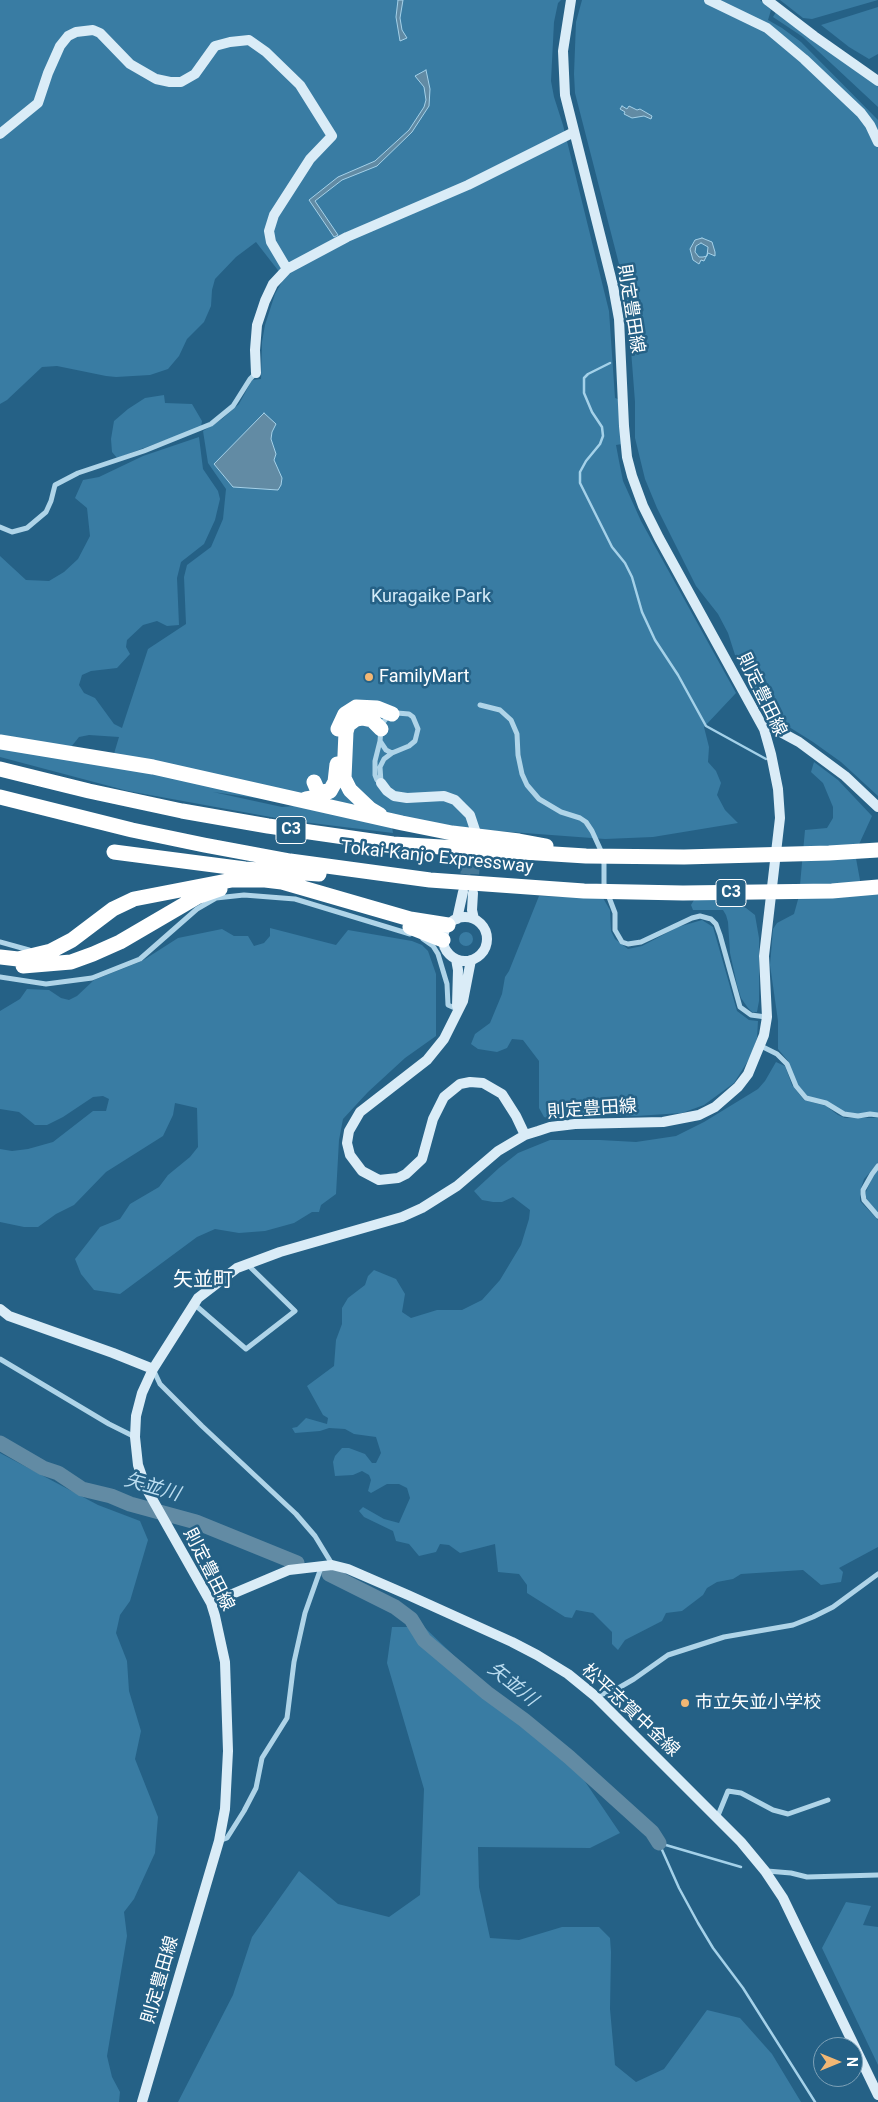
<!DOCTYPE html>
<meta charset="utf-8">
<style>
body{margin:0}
#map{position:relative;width:878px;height:2102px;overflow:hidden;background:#256186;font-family:Roboto,sans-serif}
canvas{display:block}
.north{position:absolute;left:813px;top:2037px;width:50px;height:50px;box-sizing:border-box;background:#256186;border:1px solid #7ca0b6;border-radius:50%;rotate:90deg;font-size:14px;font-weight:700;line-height:20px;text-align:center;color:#fff}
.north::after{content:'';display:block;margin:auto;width:18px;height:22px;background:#f2b774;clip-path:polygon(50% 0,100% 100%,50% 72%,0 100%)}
</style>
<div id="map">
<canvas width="878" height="2102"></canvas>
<div class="north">N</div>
</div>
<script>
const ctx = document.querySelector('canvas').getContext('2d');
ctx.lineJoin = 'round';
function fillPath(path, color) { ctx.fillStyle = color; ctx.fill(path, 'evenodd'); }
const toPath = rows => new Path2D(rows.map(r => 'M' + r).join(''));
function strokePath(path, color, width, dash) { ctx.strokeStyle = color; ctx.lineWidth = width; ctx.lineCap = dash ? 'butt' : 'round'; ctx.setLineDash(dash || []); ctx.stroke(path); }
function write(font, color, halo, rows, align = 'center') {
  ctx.font = font + ' Roboto,"Noto Sans JP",sans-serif'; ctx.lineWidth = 5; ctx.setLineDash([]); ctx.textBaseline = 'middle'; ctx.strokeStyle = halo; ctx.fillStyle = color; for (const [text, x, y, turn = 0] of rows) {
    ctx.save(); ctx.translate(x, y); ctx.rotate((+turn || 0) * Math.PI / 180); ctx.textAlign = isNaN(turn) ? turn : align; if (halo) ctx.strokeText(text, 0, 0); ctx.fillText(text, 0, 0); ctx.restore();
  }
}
fillPath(toPath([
 [0,0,561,0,558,3,554,22,551,81,554,97,563,125,609,311,615,398,618,399,622,444,616,445,619,461,623,481,641,521,736,693,704,727,709,747,708,762,716,771,721,783,717,795,725,810,738,823,653,837,605,839,484,830,213,792,282,807,295,806,392,827,393,833,287,820,128,791,0,757,0,746,110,767,119,737,89,735,79,737,71,747,0,735,0,556,26,580,49,581,64,572,78,559,90,536,87,508,75,498,83,480,99,477,143,456,199,437,203,469,218,491,220,499,215,520,204,544,181,562,177,578,179,625,167,626,157,621,143,625,127,640,126,647,130,654,117,668,91,671,82,675,79,685,84,693,95,698,114,724,122,728,148,649,186,624,184,577,187,565,211,547,223,519,226,489,208,463,203,431,222,419,239,404,252,380,261,379,262,342,265,325,275,294,284,278,256,242,236,257,215,279,212,290,211,306,204,322,187,339,179,356,168,369,150,375,116,377,106,376,57,366,42,367,7,400,0,404],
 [582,0,760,0,771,10,768,20,782,28,801,42,878,120,878,796,841,762,813,742,770,715,735,655,728,633,718,614,696,586,657,508,645,479,635,438,635,402,628,311,620,268,575,93,574,74,576,22],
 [780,0,878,0,812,19,803,18],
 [878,7,878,54,869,59,849,47,821,25],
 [776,12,878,85,878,107,803,37,773,17],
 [164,395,165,403,192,404,202,421,201,427,117,458,112,452,111,439,114,421,128,409,145,398],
 [814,762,838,780,872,816,855,853,862,891,878,894,878,1113,857,1114,843,1112,807,1096,797,1085,788,1061,778,1049,778,1021,770,965,773,929,777,923,794,914,799,896,805,830,827,828,833,818,833,807,823,783,811,772],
 [539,896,603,898,610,910,611,931,615,939,628,949,642,946,678,927,702,920,713,927,737,1011,749,1020,758,1021,757,1038,751,1056,734,1083,704,1105,682,1113,636,1116,574,1114,550,1119,544,1117,539,1108,539,1061,523,1040,512,1039,507,1048,497,1052,478,1049,471,1044,475,1034,490,1023,502,994,505,977,509,971],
 [694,900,726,900,746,908,755,915,759,938,759,1001,757,1012,752,1012,748,1008,741,998,737,985,730,953,728,922,726,915,723,910,693,910,691,905],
 [270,928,336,945,348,930,412,941,422,945,428,951,436,974,436,1036,405,1058,368,1092,343,1119,339,1140,336,1194,321,1205,319,1212,312,1212,294,1223,265,1231,239,1233,215,1229,197,1237,120,1294,94,1290,81,1274,75,1259,100,1227,120,1219,130,1204,159,1187,168,1175,190,1157,198,1147,197,1108,175,1103,173,1115,163,1136,106,1172,74,1205,56,1214,38,1227,24,1227,0,1222,0,1149,12,1151,28,1149,53,1142,93,1111,106,1111,109,1099,103,1096,93,1097,63,1117,47,1125,35,1125,19,1112,0,1109,0,1011,20,999,27,989,49,990,61,998,69,1000,77,996,94,980,142,961,178,938,222,929,234,936,248,936,254,946,264,943,270,936],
 '459 939a7 7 0 1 1 14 0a7 7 0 1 1-14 0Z',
 [776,1062,785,1066,792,1085,804,1100,826,1106,838,1115,845,1118,878,1118,878,1163,864,1179,860,1191,860,1201,878,1220,878,1547,839,1568,843,1572,841,1582,821,1585,803,1570,741,1574,733,1579,717,1582,707,1588,703,1595,682,1611,666,1613,662,1621,625,1640,618,1650,612,1644,612,1632,593,1613,576,1610,572,1618,565,1617,527,1593,527,1585,519,1574,498,1572,495,1544,460,1553,449,1545,440,1544,436,1552,419,1556,409,1544,396,1541,393,1531,364,1517,359,1511,363,1507,384,1519,399,1523,410,1498,407,1488,399,1484,387,1484,371,1493,368,1491,371,1480,369,1475,362,1471,353,1475,335,1476,333,1462,335,1456,342,1448,349,1448,365,1454,372,1463,376,1463,381,1453,376,1437,354,1434,345,1429,329,1428,320,1431,295,1433,292,1428,297,1427,306,1418,327,1424,328,1418,323,1415,307,1386,334,1366,336,1340,342,1324,342,1308,348,1298,365,1285,368,1276,374,1270,396,1279,405,1294,402,1312,411,1318,437,1310,462,1310,482,1300,500,1280,521,1245,529,1219,530,1210,513,1197,502,1202,493,1202,482,1200,474,1191,499,1168,518,1153,550,1140,600,1140,636,1142,676,1136,704,1122,758,1089,765,1081],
 [878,1170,878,1212,868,1202,865,1194,872,1178],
 [0,1453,98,1505,140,1521,148,1540,130,1601,120,1615,116,1633,127,1661,129,1691,141,1731,135,1759,158,1817,155,1853,134,1899,124,1912,127,1936,107,2056,112,2077,120,2092,119,2102,0,2102],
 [392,1627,424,1627,584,1780,620,1833,590,1848,478,1847,479,1887,490,1938,519,1940,562,1927,599,1927,610,1938,611,1952,610,2009,615,2065,636,2082,664,2069,707,2010,740,2018,772,2054,801,2102,178,2102,233,1995,252,1937,299,1871,338,1904,389,1917,420,1895,424,1789,387,1663],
 [846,1902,871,1906,863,1925,878,1927,878,2065,822,1948]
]), '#397ca3');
const water = toPath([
 [398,0,403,0,400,18,402,30,407,38,400,41,396,17,398,0],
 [426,70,430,89,429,106,412,132,377,166,342,180,315,201,338,235,334,237,309,200,338,177,375,161,409,130,424,107,426,100,424,87,415,76,426,70],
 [622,106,627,109,629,106,637,110,640,109,652,116,651,119,644,116,632,118,624,114,625,112,620,109,622,106],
 [702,238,712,242,715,252,715,256,708,253,704,261,701,260,699,264,693,260,690,249,695,240,702,238],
 [701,243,708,247,707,256,703,257,699,257,695,252,696,246,701,243],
 [264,413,276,424,272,432,271,439,276,454,274,460,282,478,281,485,278,490,233,487,214,464,264,413]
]);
fillPath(water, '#628ba4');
strokePath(water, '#a4d1e9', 1);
strokePath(toPath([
 [610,363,588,374,584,378,584,393,592,412,602,427,603,436,600,444,586,461,580,472,580,483,612,547,625,563,632,577,642,612,655,640,678,675,706,726,766,759],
 [659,1843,679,1888,698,1923,713,1948,743,1988,815,2102],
 [659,1843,741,1867]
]), '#a4d1e9', 2.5);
strokePath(toPath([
 [0,1443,43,1468,58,1473,82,1489,111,1496,130,1504,196,1522,297,1563],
 [329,1574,395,1607,411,1619,424,1640,487,1693,524,1720,569,1757,652,1832,659,1843]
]), '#628ba4', 15);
strokePath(toPath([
 [463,889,470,844],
 [473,889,476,849]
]), '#467998', 10, [10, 5]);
strokePath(toPath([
 [0,527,12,532,27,528,46,512,51,501,55,485,78,473,144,451,211,424,233,406,250,379,256,373],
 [480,705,500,710,511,720,517,734,518,755,522,774,527,785,539,799,561,812,580,818,586,822,592,831,602,853,604,864,604,884,615,913,615,930,622,942,628,944,641,942,692,918,700,916,711,919,716,924,720,935,740,1007,751,1015,766,1017],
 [397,713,409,714,413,717,418,729,415,741,409,746,392,753,386,750,380,741,381,729,382,724,388,716,397,713],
 [380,741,375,761,375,775,377,780,381,783],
 [381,783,380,767,384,759,392,753],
 [423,939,433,946,438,954,447,984,448,1005,457,1009],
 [0,942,29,950],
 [0,977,46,984,92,978,140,959,197,909,216,898,244,895,295,899,410,934],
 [761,1046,777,1054,787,1064,796,1086,806,1098,826,1103,844,1114,858,1116,870,1114,878,1115],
 [878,1166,872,1174,863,1190,863,1194,864,1200,878,1216],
 [194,1304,246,1349,295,1311,247,1264],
 [0,1359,109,1424,135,1437],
 [153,1369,160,1384,202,1426,296,1514,315,1536,332,1564],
 [596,1696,615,1690,634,1679,668,1655,724,1637,793,1625,813,1617,833,1607,878,1574],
 [717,1818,728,1791,741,1793,773,1810,788,1814,828,1800],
 [219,1841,227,1838,244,1811,256,1788,262,1758,287,1718,294,1662,305,1613,322,1565],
 [767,1871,791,1873,807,1877,878,1875]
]), '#afd4e8', 5);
strokePath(toPath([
 [709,0,767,28,804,59,861,113,870,125,878,142],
 [767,0,814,36,878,81],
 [0,134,38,103,48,73,60,46,68,36,76,32,93,30,100,33,130,64,156,79,170,82,181,82,195,74,215,46,230,42,249,40,266,52,300,85,332,136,310,159,274,215,269,231,271,242,287,269],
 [256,373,255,350,257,325,265,301,273,284,287,269,347,237,468,185,574,132],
 [764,729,775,729,799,742,845,776,878,807],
 [381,783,387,791,394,796,407,798,444,796,455,800,470,815,475,830],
 [473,893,472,910,474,919],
 '443 939a22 22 0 1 1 44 0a22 22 0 1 1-44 0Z',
 [457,919,463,892],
 [456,959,458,970,457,1006],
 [471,960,463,1001,444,1039,427,1060,360,1112,349,1131,347,1143,350,1155,362,1171,379,1180,398,1178,406,1174,422,1159,433,1119,444,1097,460,1084,470,1082,483,1083,502,1094,516,1116,525,1135],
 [0,1309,9,1316,113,1353,153,1369],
 [211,1603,289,1570,332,1565,348,1569,408,1595,512,1642,537,1655,568,1674,595,1696,741,1842,765,1871,783,1898,878,2095],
 [142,2102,219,1841,225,1809,228,1751,225,1662,215,1616,211,1603,146,1488,138,1465,135,1437,136,1416,142,1393,153,1369,198,1298,237,1268,280,1252,402,1217,422,1208,457,1186,498,1151,525,1135,538,1131,550,1127,575,1124,663,1122,699,1115,715,1107,738,1087,748,1074,764,1035,767,1017,764,956,780,818,778,789,771,754,764,729,659,538,643,506,632,476,627,457,624,426,619,319,613,286,565,95,563,51,571,0]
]), '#daecf7', 10);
strokePath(toPath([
 [338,729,345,714,356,707,377,708,392,714],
 [0,742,153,767,402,823,452,833,519,841,546,846],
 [0,769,89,791,182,811,268,826,393,844,586,856,684,857,829,853,878,850],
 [314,782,317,789,321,792,330,791],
 [0,797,132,830,204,845,290,861,430,880,584,891,683,893,832,891,878,887],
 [306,799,318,797,330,791,335,782,337,764],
 [380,815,370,809,350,790,344,778,346,732,348,725,356,719,362,718,372,720,381,729],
 [114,852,245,869,319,874],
 [410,927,443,940],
 [0,957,18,959,51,951,72,940,113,909,134,899,232,880,265,880,282,882,410,919,448,925],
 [23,966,71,962,93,954,120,942,197,897,220,889]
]), '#fff', 15);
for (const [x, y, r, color] of [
 [369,677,5,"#f2b774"],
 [685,1703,5,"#f2b774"]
]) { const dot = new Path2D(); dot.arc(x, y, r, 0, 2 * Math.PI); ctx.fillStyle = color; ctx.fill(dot); strokePath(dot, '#256186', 2); }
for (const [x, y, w] of [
 [291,830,30],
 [731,893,30]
]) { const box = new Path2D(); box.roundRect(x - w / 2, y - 13.5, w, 27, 4); ctx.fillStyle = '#256186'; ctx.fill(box); strokePath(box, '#fff', 1); }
write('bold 16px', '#fff', null, [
 ["C3",291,830],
 ["C3",731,893]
]);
write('18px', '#fff', '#256186', [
 ["則定豊田線",630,309,81],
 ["則定豊田線",761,695,64],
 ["Tokai-Kanjo Expressway",437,858,6],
 ["則定豊田線",592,1110,-4],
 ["則定豊田線",208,1570,63],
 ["松平志賀中金線",630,1711,43],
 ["則定豊田線",161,1980,-74]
]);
write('18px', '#d3eaf7', '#256186', [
 ["Kuragaike Park",431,597]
]);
write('18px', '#fff', '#256186', [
 ["FamilyMart",379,677],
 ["市立矢並小学校",695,1703]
], 'left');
write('italic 19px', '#bbddf0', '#256186', [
 ["矢並川",152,1488,16],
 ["矢並川",512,1685,39]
]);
write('20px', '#fff', '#256186', [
 ["矢並町",203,1281]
]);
</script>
